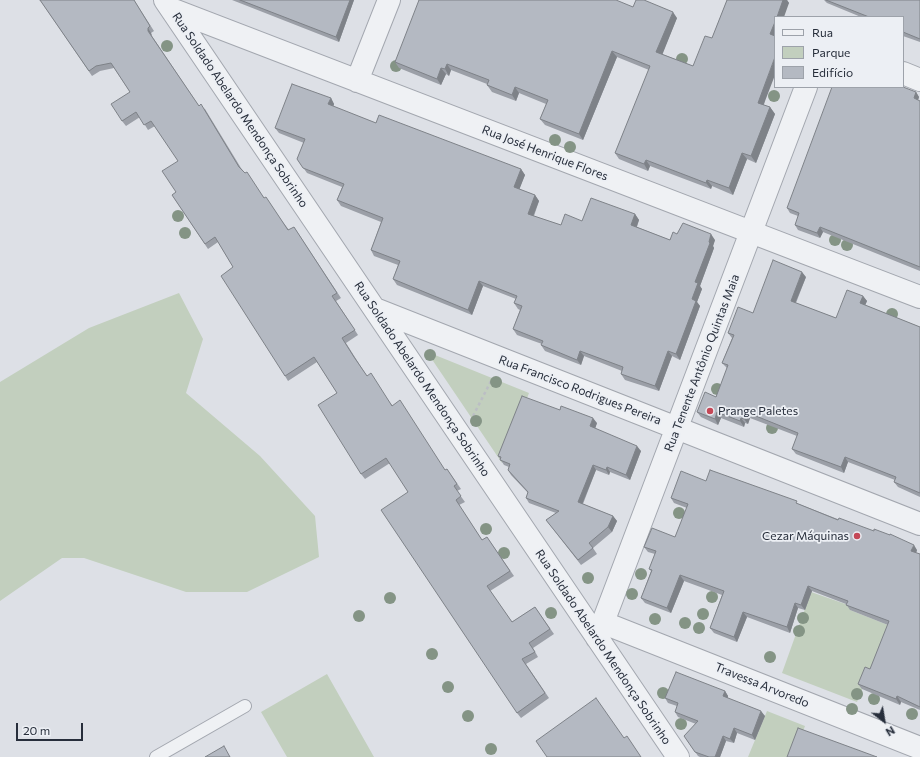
<!DOCTYPE html>
<meta charset="utf-8">
<style>
body{margin:0}
#map{position:relative;width:920px;height:757px;overflow:hidden;background:#dde0e6;font-family:Commissioner,sans-serif}
canvas{display:block}
.legend{position:absolute;left:774px;top:16px;width:130px;height:72px;box-sizing:border-box;background:#eceff4;border:1px solid #9da2aa;margin:0;padding:5px 7px;list-style:none;font-size:12px;color:#272e3b}
.legend li{display:flex;align-items:center;gap:8px;height:20px}
.legend b{width:20px;border:1px solid #9da2aa}
.north{position:absolute;left:864px;top:701px;width:40px;height:40px;-webkit-text-stroke:3px #eceff4;paint-order:stroke;rotate:149deg;font-size:11px;font-weight:700;line-height:16px;text-align:center;color:#272e3b}
.north::after{content:'';display:block;margin:auto;width:14px;height:18px;background:#272e3b;clip-path:polygon(50% 0,100% 100%,50% 72%,0 100%)}
.scale{position:absolute;left:16px;top:723px;width:67px;height:18px;box-sizing:border-box;border:2px solid #272e3b;border-top:0;padding-left:5px;font-size:12px;line-height:14px;white-space:nowrap;color:#272e3b;-webkit-text-stroke:3px #eceff4;paint-order:stroke}
</style>
<div id="map">
<canvas width="920" height="757"></canvas>
<ul class="legend">
<li><b style="height:5px;background:#eff1f4"></b>Rua</li>
<li><b style="height:11px;background:#c2cfbe"></b>Parque</li>
<li><b style="height:11px;background:#b4b9c2"></b>Edifício</li>
</ul>
<div class="north">N</div>
<div class="scale">20 m</div>
</div>
<script>
const ctx = document.querySelector('canvas').getContext('2d');
ctx.lineJoin = 'round';
function fillPath(path, color) { ctx.fillStyle = color; ctx.fill(path, 'evenodd'); }
const toPath = rows => new Path2D(rows.map(r => 'M' + r).join(''));
function strokePath(path, color, width, dash) { ctx.strokeStyle = color; ctx.lineWidth = width; ctx.lineCap = dash ? 'butt' : 'round'; ctx.setLineDash(dash || []); ctx.stroke(path); }
function write(font, color, halo, rows, align = 'center') {
  ctx.font = font + ' Commissioner,sans-serif'; ctx.lineWidth = 3.5; ctx.setLineDash([]); ctx.textBaseline = 'middle'; ctx.strokeStyle = halo; ctx.fillStyle = color; for (const [text, x, y, turn = 0] of rows) {
    ctx.save(); ctx.translate(x, y); ctx.rotate((+turn || 0) * Math.PI / 180); ctx.textAlign = isNaN(turn) ? turn : align; if (halo) ctx.strokeText(text, 0, 0); ctx.fillText(text, 0, 0); ctx.restore();
  }
}
fillPath(toPath([
 [179,293,203,339,186,393,260,456,315,516,319,557,247,592,186,592,84,558,62,558,0,601,0,382,89,328],
 [430,353,529,393,502,463,429,355],
 [811,592,851,606,850,610,888,625,857,702,782,673],
 [327,674,374,757,287,757,261,712],
 [767,711,805,726,793,757,748,757]
]), '#c2cfbe');
const service = toPath([
 [156,757,245,706]
]);
const minor = toPath([
 [165,0,678,757],
 [171,9,920,297],
 [903,73,920,80],
 [357,81,389,0],
 [375,309,920,524],
 [604,623,920,748],
 [597,638,806,87]
]);
strokePath(service, '#a3a7af', 14);
strokePath(minor, '#a3a7af', 24);
strokePath(toPath([
 [473,416,492,379]
]), '#bbbec4', 2.5, [3, 3]);
strokePath(service, '#eff1f4', 12);
strokePath(minor, '#eff1f4', 22);
ctx.fillStyle = '#849485';
for (const [x, y] of [
 [167,46],
 [682,59],
 [396,66],
 [774,96],
 [555,140],
 [570,147],
 [178,216],
 [185,233],
 [835,240],
 [847,245],
 [892,314],
 [430,355],
 [496,382],
 [717,389],
 [476,421],
 [772,428],
 [679,513],
 [486,529],
 [504,553],
 [641,574],
 [588,578],
 [632,594],
 [712,597],
 [390,598],
 [551,613],
 [703,614],
 [359,616],
 [803,618],
 [655,619],
 [685,623],
 [699,628],
 [799,631],
 [432,654],
 [770,657],
 [448,687],
 [663,693],
 [857,694],
 [874,699],
 [852,709],
 [912,714],
 [468,716],
 [681,724],
 [491,749]
]) { ctx.beginPath(); ctx.arc(x, y, 6, 0, 2 * Math.PI); ctx.fill(); }
fillPath(toPath([
 [40,0,134,0,154,31,151,33,152,36,199,106,205,109,241,168,289,230,294,227,341,298,336,301,358,335,346,343,358,362,367,376,393,406,445,470,447,469,461,489,457,491,465,502,459,505,482,540,487,537,514,576,490,591,512,622,535,607,554,634,533,648,538,657,526,664,549,698,521,718,517,713,408,492,390,463,365,479,361,474,337,393,317,362,288,381,285,376,233,267,218,242,208,249,172,195,176,192,178,161,155,126,148,130,140,117,126,126,122,121,130,92,114,68,100,71,92,76],
 [232,0,354,0,339,42],
 [727,0,787,0,789,3,775,17,764,105,770,107,775,114,756,163,747,159,733,195,712,186,711,189,650,166,648,171,619,159,615,153,649,70,617,57,583,140,545,125,540,119,546,104,519,93,516,101,492,92,487,85,487,84,451,70,449,76,446,74,441,85,399,68,395,62,633,7,677,18,662,54,693,66,712,38],
 [824,0,920,0,920,42,903,36,903,17,861,17,827,3],
 [916,92,919,97,918,100,920,101,920,271,823,232,820,238,798,230,795,225,798,216,790,213,787,208],
 [331,98,334,104,333,107,376,123,521,169,525,175,519,189,535,195,539,201,534,216,561,225,582,221,635,214,639,220,637,227,670,240,677,234,715,240,713,246,714,248,700,286,702,289,697,302,700,306,680,360,672,356,659,391,625,380,621,374,622,371,584,356,581,365,545,351,541,345,542,344,517,335,513,329,520,310,518,309,514,303,516,299,483,286,472,315,397,285,393,279,398,265,374,256,371,250,381,222,341,206,337,200,342,187,307,173,297,159,304,143,279,133,275,128],
 [806,277,796,303,836,318,863,296,867,301,865,305,920,327,920,497,898,487,894,482,895,480,848,462,844,473,796,454,792,449,797,436,750,418,748,424,745,423,744,427,721,418,718,425,701,417,697,412,716,397,727,368,722,363,732,338,728,333,753,313],
 [597,423,595,428,641,451,630,480,610,472,609,475,596,470,583,504,613,516,617,521,612,532,593,548,597,554,581,565,546,520,556,513,529,503,526,498,528,493,511,475,508,470,509,467,504,465,498,456],
 [706,481,799,504,917,550,916,553,920,554,920,710,901,702,900,705,862,689,858,684,870,669,888,625,850,610,846,604,812,591,805,610,798,608,790,633,747,617,737,642,714,633,710,628,722,595,684,581,671,613,645,603,641,598,651,571,649,569,655,554,648,552,644,547,675,537,687,508,674,503,671,498],
 [725,691,728,696,728,698,765,716,755,740,737,733,734,743,726,741,720,757,700,757,698,756,684,736,696,724,678,717,675,712,677,706,668,703,665,698]
]), '#9b9fa7');
fillPath(toPath([
 [350,0,354,0,339,42,336,37],
 [783,0,787,0,789,3,784,17,777,17],
 [673,12,677,18,661,58,656,52],
 [775,22,775,40,770,34],
 [148,28,151,33,152,36,148,31],
 [612,51,617,57,583,140,579,134],
 [775,57,775,75,762,109,758,103],
 [447,64,451,70,449,76,445,69],
 [441,68,446,74,441,85,437,79],
 [515,87,519,93,516,101,512,95],
 [916,92,919,97,917,103,914,98],
 [331,98,334,104,332,110,328,104],
 [770,107,775,114,756,163,751,156],
 [742,153,747,159,733,195,729,188],
 [646,160,650,166,648,171,644,164],
 [521,169,525,175,518,193,514,187],
 [707,180,712,186,711,189,706,183],
 [535,195,539,201,532,219,528,214],
 [635,214,639,220,635,231,631,225],
 [820,227,823,232,820,238,817,233],
 [711,234,715,240,713,246,714,248,700,286,702,289,697,302,700,306,680,360,676,354,692,299,695,282],
 [802,272,806,277,794,306,791,301],
 [479,281,483,286,472,315,468,310],
 [863,296,867,301,864,308,860,303],
 [580,351,584,356,581,365,577,360],
 [668,351,672,356,659,391,655,386],
 [717,412,721,418,718,425,715,419],
 [746,412,750,418,748,424,744,419],
 [593,418,597,423,594,432,590,426],
 [741,418,745,423,744,427,740,421],
 [637,446,641,451,630,480,626,475],
 [845,457,848,462,844,473,841,467],
 [593,465,596,470,581,507,578,502],
 [607,467,610,472,609,475,606,470],
 [613,516,617,521,612,532,608,527],
 [914,545,917,550,915,556,911,551],
 [680,575,684,581,671,613,667,608],
 [808,586,812,591,805,610,801,605],
 [795,603,798,608,790,633,787,627],
 [743,612,747,617,737,642,734,637],
 [725,691,728,696,727,701,723,696],
 [897,696,901,702,900,705,896,699],
 [761,711,765,716,755,740,752,735],
 [734,728,737,733,734,743,730,739],
 [723,736,726,741,720,757,715,757]
]), '#7e8288');
const building = toPath([
 [40,0,134,0,150,26,148,28,148,31,199,106,201,104,239,167,245,173,247,172,264,198,266,197,288,230,294,227,337,293,332,296,355,330,342,338,354,357,367,376,371,373,392,406,400,400,445,470,447,469,457,484,454,486,461,496,456,500,482,540,487,537,510,571,487,586,512,622,535,607,550,629,529,643,535,652,522,659,545,693,517,713,381,510,408,492,386,458,361,474,318,405,337,393,314,357,285,376,221,276,233,267,215,237,205,244,172,195,176,192,162,171,178,161,151,121,144,125,136,112,122,121,111,104,130,92,111,63,96,66,89,71,40,0],
 [240,0,350,0,336,37,240,0],
 [419,0,616,0,633,7,636,0,644,0,673,12,656,52,693,66,705,36,712,38,727,0,783,0,777,17,775,17,775,22,770,34,775,36,775,57,758,103,770,107,751,156,742,153,729,188,707,180,706,183,646,160,644,164,615,153,650,66,612,51,579,134,540,119,548,100,515,87,512,95,487,85,489,80,447,64,445,69,441,68,437,79,395,62,419,0],
 [826,0,920,0,920,39,903,32,903,17,869,17,826,0],
 [292,84,331,98,328,104,376,123,379,115,521,169,514,187,535,195,528,214,561,225,565,214,582,221,591,198,635,214,631,225,670,240,673,232,677,234,683,223,711,234,709,242,710,243,695,282,698,283,692,299,696,301,676,354,668,351,655,386,621,374,623,367,580,351,577,360,541,345,543,341,513,329,522,306,514,303,517,296,479,281,468,310,393,279,400,261,371,250,383,218,337,200,344,184,303,168,297,159,305,139,275,128,292,84],
 [832,87,903,87,916,92,914,98,920,101,920,267,820,227,817,233,795,225,799,213,787,208,832,87],
 [773,260,802,272,791,301,836,318,847,290,863,296,860,303,920,327,920,493,894,482,896,477,845,457,841,467,792,449,798,433,746,412,744,419,741,418,740,421,717,412,715,419,697,412,705,392,716,397,728,365,722,363,734,335,728,333,738,307,753,313,773,260],
 [522,396,560,410,561,406,593,418,590,426,637,446,626,475,607,467,606,470,593,465,578,502,613,516,608,527,589,543,593,548,578,560,546,520,559,511,526,498,528,492,508,470,510,464,500,460,501,457,498,456,522,396],
 [710,470,797,501,796,503,838,520,839,518,874,531,874,529,890,535,890,534,914,545,911,551,920,554,920,707,897,696,896,699,858,684,865,667,870,669,889,621,846,605,848,601,808,586,801,605,795,603,787,627,743,612,734,637,710,628,724,591,680,575,667,608,641,598,652,570,649,569,656,551,644,547,652,528,675,537,688,504,671,498,681,471,706,481,710,470],
 [676,672,725,691,723,696,761,711,752,735,734,728,730,739,723,736,715,757,709,757,695,752,684,736,698,721,675,712,678,703,665,698,676,672],
 [596,698,624,738,627,736,641,757,547,757,536,741,596,698],
 [798,728,877,757,787,757,798,728],
 [224,746,230,757,205,757,224,746]
]);
fillPath(building, '#b4b9c2');
strokePath(building, '#7e8288', 1);
for (const [x, y, r, color] of [
 [710,411,4,"#c44857"],
 [857,536,4,"#c44857"]
]) { const dot = new Path2D(); dot.arc(x, y, r, 0, 2 * Math.PI); ctx.fillStyle = color; ctx.fill(dot); strokePath(dot, '#eceff4', 1.5); }
write('12px', '#272e3b', '#eceff4', [
 ["Rua Soldado Abelardo Mendonça Sobrinho",240,110,56],
 ["Rua José Henrique Flores",545,153,21],
 ["Rua Tenente Antônio Quintas Maia",702,363,-69],
 ["Rua Soldado Abelardo Mendonça Sobrinho",422,379,56],
 ["Rua Francisco Rodrigues Pereira",580,390,21],
 ["Rua Soldado Abelardo Mendonça Sobrinho",603,647,56],
 ["Travessa Arvoredo",762,685,22]
]);
write('12px', '#272e3b', '#eceff4', [
 ["Prange Paletes",718,411],
 ["Cezar Máquinas",849,536,"right"]
], 'left');
</script>
